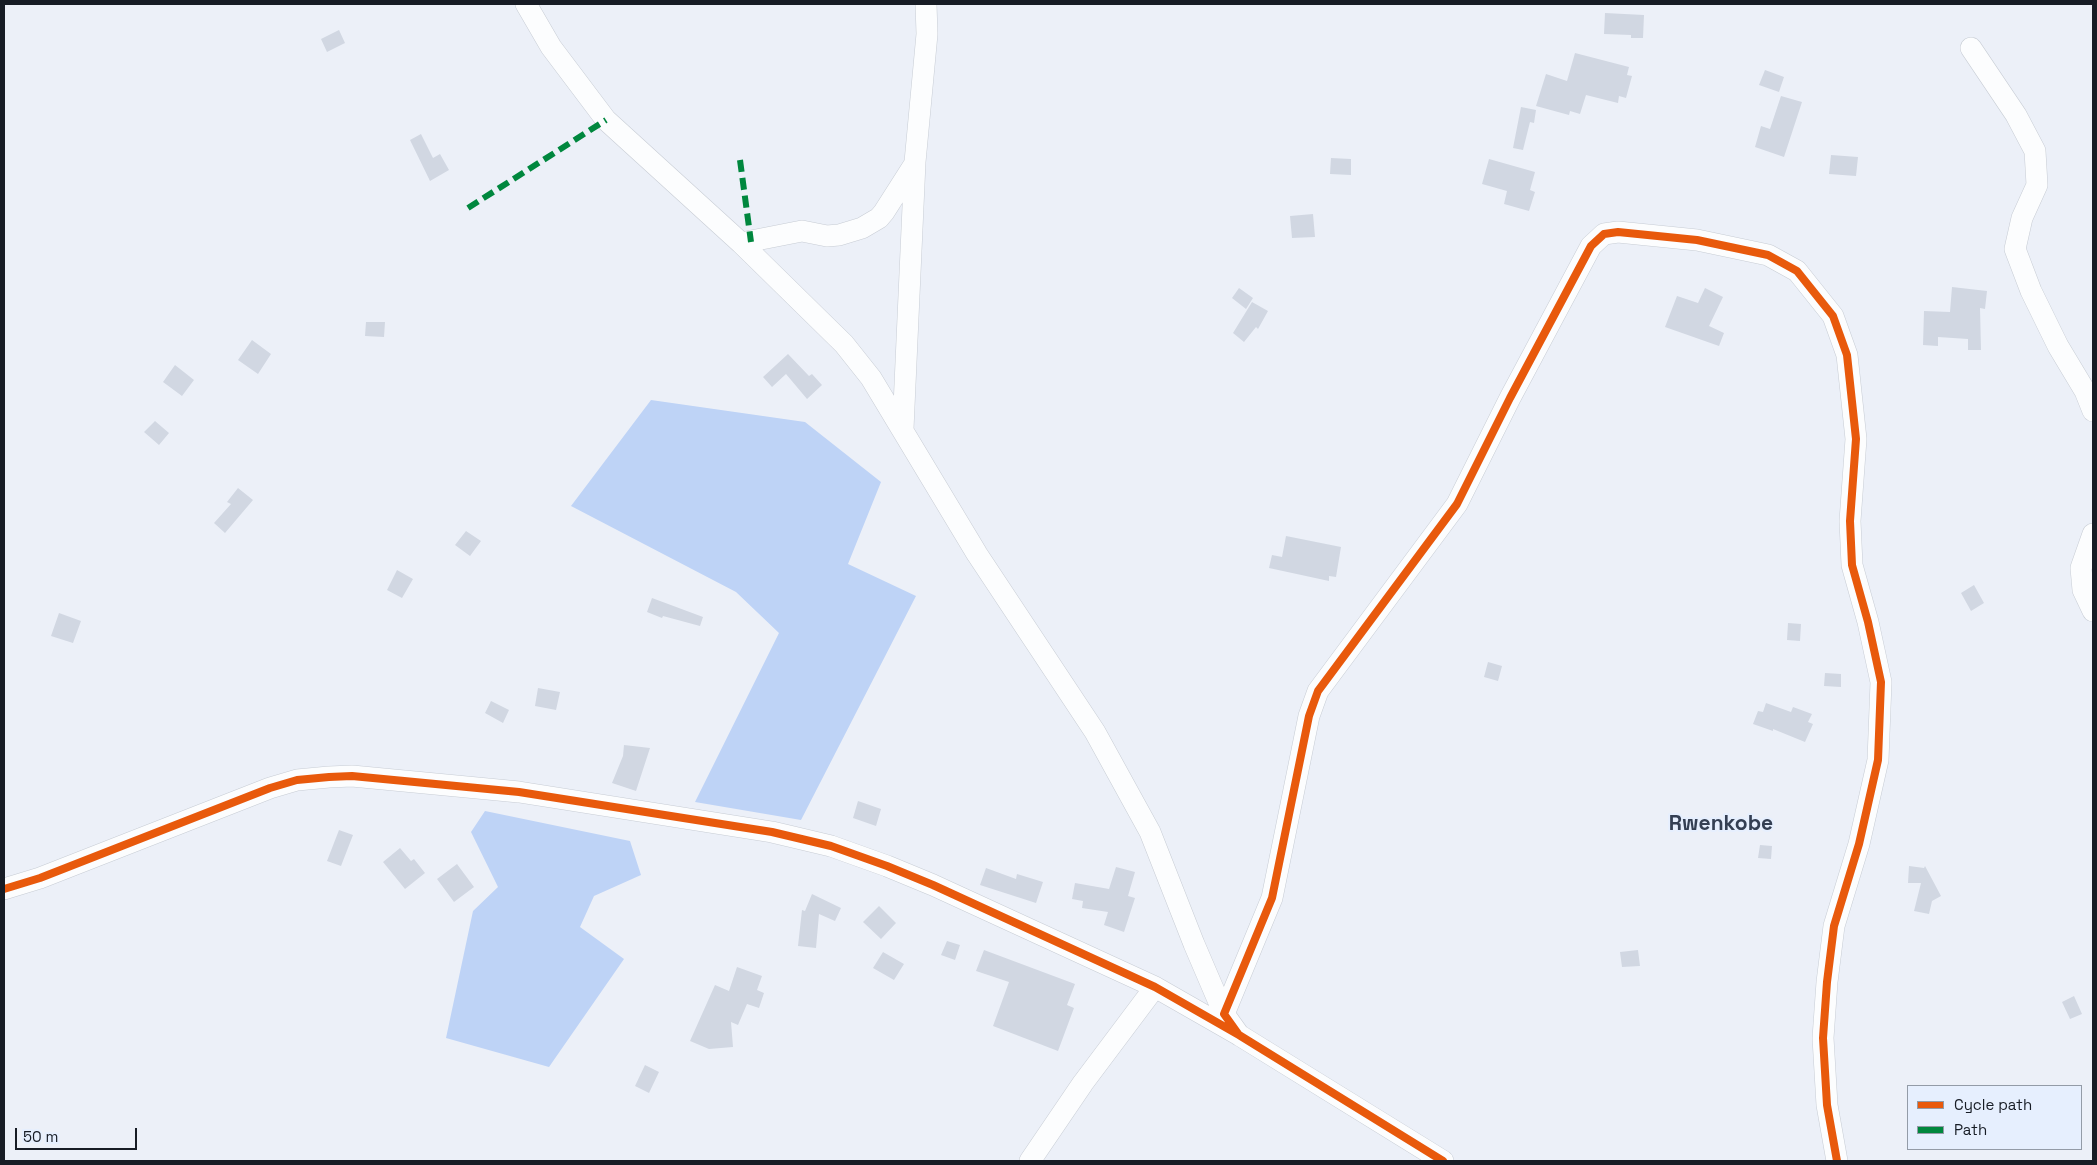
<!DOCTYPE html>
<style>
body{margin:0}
#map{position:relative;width:2097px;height:1165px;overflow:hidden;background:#ecf0f8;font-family:"Space Grotesk",sans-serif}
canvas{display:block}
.frame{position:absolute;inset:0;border:5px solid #171c25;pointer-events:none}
.legend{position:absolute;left:1907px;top:1085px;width:175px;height:65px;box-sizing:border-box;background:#e6effe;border:1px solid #939ba7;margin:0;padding:6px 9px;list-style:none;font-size:15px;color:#171c25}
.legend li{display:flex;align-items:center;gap:10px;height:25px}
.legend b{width:25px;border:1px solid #939ba7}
.scale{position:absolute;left:15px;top:1128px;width:122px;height:22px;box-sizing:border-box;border:2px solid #171c25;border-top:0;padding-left:6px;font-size:15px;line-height:18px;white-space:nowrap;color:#171c25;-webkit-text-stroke:4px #e6effe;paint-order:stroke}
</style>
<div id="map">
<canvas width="2097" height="1165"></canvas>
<div class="frame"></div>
<ul class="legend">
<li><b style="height:6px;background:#e8590c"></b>Cycle path</li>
<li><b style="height:6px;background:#00873e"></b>Path</li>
</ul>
<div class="scale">50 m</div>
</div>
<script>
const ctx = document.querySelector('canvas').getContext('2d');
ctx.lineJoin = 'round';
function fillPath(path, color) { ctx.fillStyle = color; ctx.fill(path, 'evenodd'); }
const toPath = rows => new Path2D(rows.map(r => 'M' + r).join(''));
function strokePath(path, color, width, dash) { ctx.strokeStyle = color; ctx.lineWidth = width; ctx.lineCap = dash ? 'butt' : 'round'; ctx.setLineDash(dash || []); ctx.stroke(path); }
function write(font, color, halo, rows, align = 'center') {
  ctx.font = font + ' "Space Grotesk",sans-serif'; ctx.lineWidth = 4; ctx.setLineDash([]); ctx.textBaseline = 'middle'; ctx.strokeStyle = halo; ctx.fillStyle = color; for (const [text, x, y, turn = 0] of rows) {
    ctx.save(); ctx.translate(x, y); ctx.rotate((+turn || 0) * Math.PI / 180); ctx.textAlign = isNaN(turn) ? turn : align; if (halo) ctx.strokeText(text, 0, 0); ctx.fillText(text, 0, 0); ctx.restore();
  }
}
fillPath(toPath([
 [651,400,805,422,881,482,848,564,916,596,801,820,695,802,779,633,736,592,571,506],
 [485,811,630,841,641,875,594,896,580,927,624,959,549,1067,446,1038,473,911,498,887,471,832]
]), '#bed3f6');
fillPath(toPath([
 [1605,13,1644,15,1643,38,1631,38,1631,35,1604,34],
 [339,30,345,43,327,52,321,39],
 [1575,53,1629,67,1627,75,1632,76,1626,98,1619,96,1618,103,1586,95,1580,114,1570,111,1569,115,1536,106,1546,74,1567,81],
 [1765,70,1784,77,1779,92,1759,85],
 [1781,96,1802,102,1784,157,1755,147,1761,126,1770,129],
 [1521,107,1536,110,1534,123,1530,122,1523,150,1513,148],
 [421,134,433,158,440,154,449,170,430,181,410,140],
 [1831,155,1858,157,1856,176,1829,174],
 [1331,158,1351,159,1351,175,1330,174],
 [1489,159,1535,172,1530,190,1535,192,1529,211,1504,204,1507,191,1482,184],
 [1313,214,1315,237,1292,238,1290,216],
 [1952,287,1987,291,1985,309,1980,308,1981,350,1968,350,1968,339,1938,337,1938,346,1923,345,1924,311,1950,312],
 [1239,288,1253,298,1246,309,1232,298],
 [1705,288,1723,297,1709,326,1724,333,1719,346,1665,327,1677,296,1698,303],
 [1252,302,1268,311,1258,329,1256,327,1244,342,1233,333],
 [366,322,385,322,384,337,365,336],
 [252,340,271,354,258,374,238,360],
 [788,354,809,376,812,374,822,385,807,399,786,374,772,387,763,377],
 [175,365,194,380,182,396,163,382],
 [155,421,169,433,159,445,144,432],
 [238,488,253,500,225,533,214,523,231,504,227,502],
 [466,531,481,541,470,556,455,545],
 [1286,536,1341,547,1336,577,1329,576,1329,581,1269,568,1272,555,1282,557],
 [397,570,413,579,402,598,387,590],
 [1974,585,1984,603,1971,611,1961,593],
 [652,598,703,617,700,626,663,616,662,618,647,612],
 [59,613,81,621,73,643,51,636],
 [1788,623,1801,624,1800,641,1787,640],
 [1488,662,1502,666,1498,681,1484,677],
 [1825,673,1841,674,1841,687,1824,686],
 [538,688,560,692,556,710,535,706],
 [491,701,509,710,503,723,485,713],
 [1766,703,1791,712,1793,707,1812,714,1808,722,1813,724,1805,742,1773,729,1773,731,1753,724,1758,711,1763,712],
 [624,745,650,748,636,791,612,783,623,756],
 [858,801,881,809,876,826,853,818],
 [339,830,353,835,341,866,327,861],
 [1760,845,1772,846,1771,859,1758,858],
 [400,848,411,861,414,859,425,873,405,889,383,862],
 [457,864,474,887,454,902,437,879],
 [1909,866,1924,868,1925,866,1941,896,1932,901,1929,914,1914,911,1921,883,1908,883],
 [1116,867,1135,872,1128,896,1135,898,1124,932,1104,925,1108,912,1082,908,1083,901,1072,899,1075,883,1109,889],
 [986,868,1016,879,1017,874,1043,882,1036,903,980,885],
 [812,894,841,908,835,921,819,914,816,948,798,946,802,910,805,911],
 [879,906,896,923,881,939,863,922],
 [947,941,960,945,955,960,941,955],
 [984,950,1075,984,1067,1005,1074,1008,1058,1051,993,1026,1009,982,976,971],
 [1638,950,1640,966,1622,967,1620,952],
 [883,952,904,964,894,980,873,968],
 [737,967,762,976,757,990,764,993,759,1008,747,1004,738,1025,731,1022,733,1047,709,1049,690,1041,715,985,729,991],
 [2074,996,2082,1014,2070,1019,2062,1002],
 [645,1065,659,1072,649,1093,635,1086]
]), '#d1d7e2');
const minor = toPath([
 [526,4,551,47,606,120,741,243,844,344,871,378,977,554,1095,732,1150,832,1194,944,1224,1014],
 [1971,48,2016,115,2035,151,2037,185,2022,218,2015,249,2031,291,2058,346,2085,391,2093,411],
 [741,243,802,231,827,236,839,235,862,228,879,218,884,212,914,165],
 [903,429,915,162,927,34,926,4],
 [2093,534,2081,568,2083,590,2093,611],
 [4,889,40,878,270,788,297,780,329,777,352,776,519,792,772,832,831,846,887,866,933,885,1155,987,1239,1035,1443,1161],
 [1239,1035,1224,1014,1272,898,1309,716,1318,691,1457,504,1510,398,1591,246,1604,234,1618,232,1697,240,1768,255,1797,271,1833,316,1847,355,1856,439,1850,521,1852,565,1868,622,1881,682,1878,760,1859,844,1834,926,1827,982,1823,1038,1827,1105,1837,1161],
 [1030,1161,1083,1083,1155,987]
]);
strokePath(minor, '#c7ccd4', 22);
strokePath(minor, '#fcfdfe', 21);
strokePath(toPath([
 [740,160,751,242],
 [468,208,606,120]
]), '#00873e', 6, [12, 6]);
strokePath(toPath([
 [4,889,40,878,270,788,297,780,329,777,352,776,519,792,772,832,831,846,887,866,933,885,1155,987,1239,1035,1443,1161],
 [1239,1035,1224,1014,1272,898,1309,716,1318,691,1457,504,1510,398,1591,246,1604,234,1618,232,1697,240,1768,255,1797,271,1833,316,1847,355,1856,439,1850,521,1852,565,1868,622,1881,682,1878,760,1859,844,1834,926,1827,982,1823,1038,1827,1105,1837,1161]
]), '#e8590c', 8);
write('bold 21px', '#343f53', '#e6effe', [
 ["Rwenkobe",1721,824]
]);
</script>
